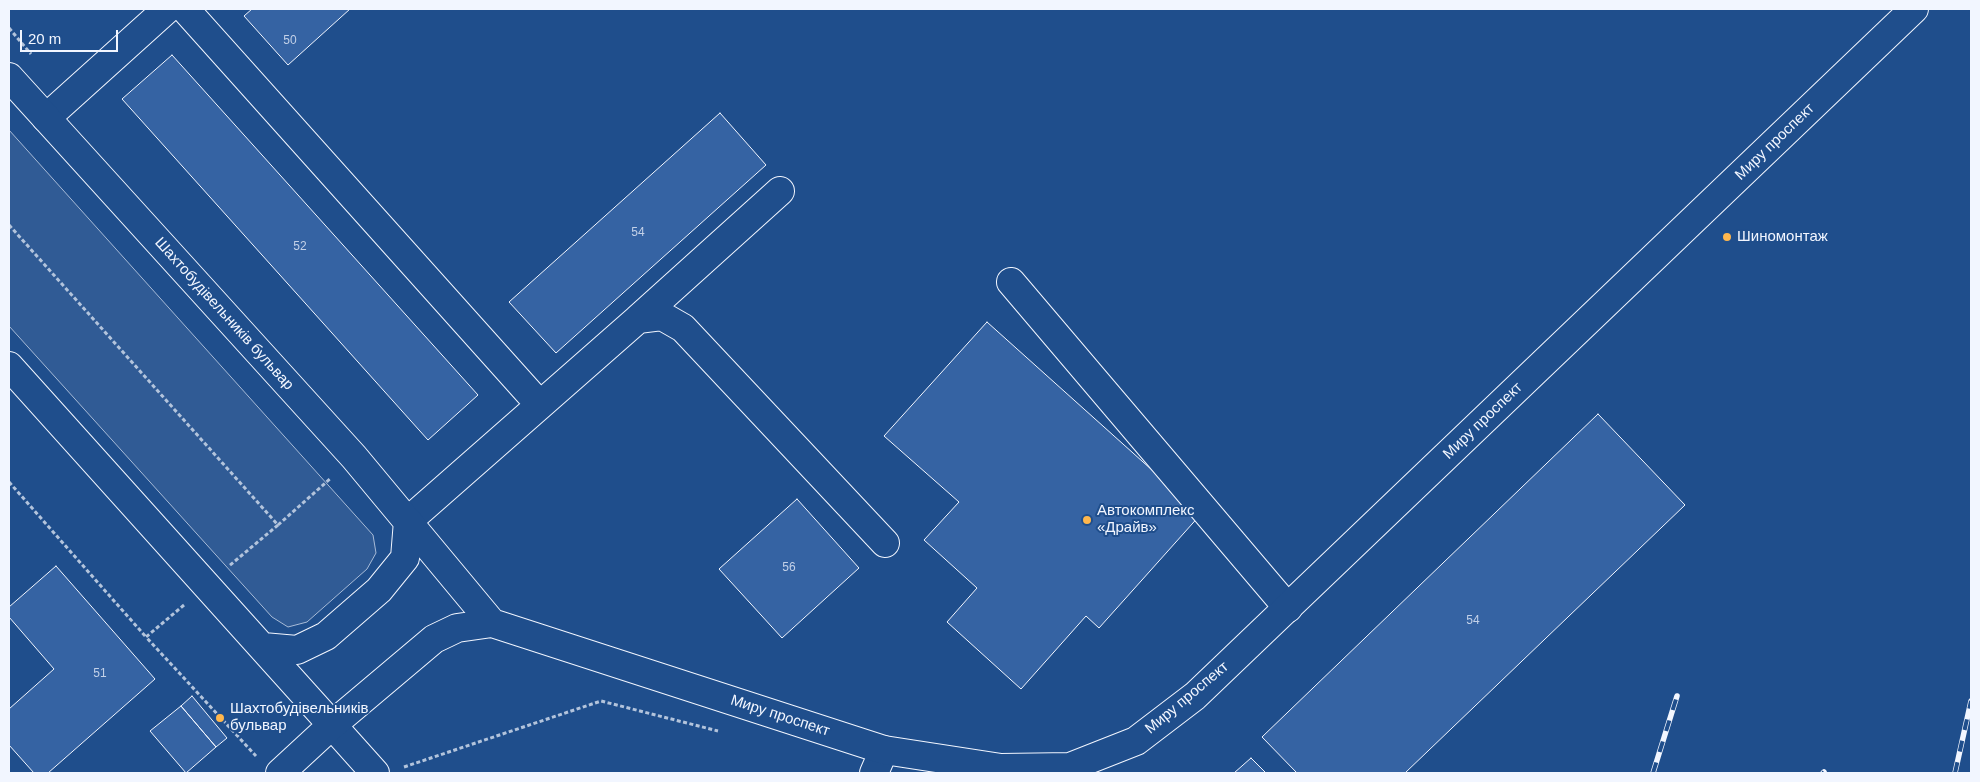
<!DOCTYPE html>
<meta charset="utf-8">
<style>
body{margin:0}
#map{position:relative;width:1980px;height:782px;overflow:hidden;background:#1f4e8c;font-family:Arial,sans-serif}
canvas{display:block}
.frame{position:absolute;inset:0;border:10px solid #f2f6ff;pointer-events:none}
.scale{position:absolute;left:20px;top:30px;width:98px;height:22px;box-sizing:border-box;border:2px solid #f2f6ff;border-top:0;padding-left:6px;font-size:15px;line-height:18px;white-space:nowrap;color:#f2f6ff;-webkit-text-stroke:4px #1f4e8c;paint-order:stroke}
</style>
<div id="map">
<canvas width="1980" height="782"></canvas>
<div class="frame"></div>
<div class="scale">20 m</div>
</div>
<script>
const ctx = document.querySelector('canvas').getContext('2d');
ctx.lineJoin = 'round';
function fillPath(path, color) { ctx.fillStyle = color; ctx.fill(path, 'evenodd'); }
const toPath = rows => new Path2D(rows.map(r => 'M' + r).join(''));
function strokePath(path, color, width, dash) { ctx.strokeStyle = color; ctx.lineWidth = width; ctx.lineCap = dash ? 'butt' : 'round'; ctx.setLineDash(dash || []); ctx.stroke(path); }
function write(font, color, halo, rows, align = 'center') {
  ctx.font = font + ' Arial,sans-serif'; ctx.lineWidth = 4; ctx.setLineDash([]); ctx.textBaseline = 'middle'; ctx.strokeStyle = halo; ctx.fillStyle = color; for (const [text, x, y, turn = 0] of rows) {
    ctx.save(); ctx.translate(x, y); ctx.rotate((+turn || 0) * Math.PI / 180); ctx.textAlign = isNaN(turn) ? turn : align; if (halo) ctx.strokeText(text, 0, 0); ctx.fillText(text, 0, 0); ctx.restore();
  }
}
const built = toPath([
 [9,130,373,535,376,553,367,569,307,622,288,627,272,617,9,326,9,130]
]);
fillPath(built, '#305b95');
strokePath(built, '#a8bbd7', 1);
const building = toPath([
 [252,9,350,9,288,65,244,16,252,9],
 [172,55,478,395,428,440,122,99,172,55],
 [720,113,766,165,556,353,509,302,720,113],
 [987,322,1201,514,1099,628,1086,616,1021,689,947,622,977,588,924,540,959,502,884,436,987,322],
 [1598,414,1685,505,1405,773,1297,773,1262,737,1598,414],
 [797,499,859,568,782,638,719,569,797,499],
 [56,566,155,679,48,773,34,773,9,745,9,709,54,669,9,617,9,607,56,566],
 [192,696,227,738,216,747,181,706,192,696],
 [181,706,216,747,186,773,150,731,181,706],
 [1251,758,1266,773,1234,773,1251,758]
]);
fillPath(building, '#3563a3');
strokePath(building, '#f2f6ff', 1);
const minor = toPath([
 [185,9,540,405],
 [46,118,167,9],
 [1011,282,1288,608],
 [638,319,780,191],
 [408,521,638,319,662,316,683,328,885,543],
 [332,725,375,773],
 [874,773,884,750]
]);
const major = toPath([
 [9,77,354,457,492,623],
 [9,366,332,725],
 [263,647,297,650,326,636,379,590,405,558,408,521],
 [280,773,332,725,434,639,457,628,492,623,884,750,1001,768,1070,767,1136,741,1195,696,1914,9]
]);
strokePath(minor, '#f2f6ff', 30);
strokePath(major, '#f2f6ff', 30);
strokePath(toPath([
 [9,28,31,54],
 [9,225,278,525,229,566],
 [9,482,146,637],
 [278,525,331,478],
 [184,605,146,637,256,756],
 [404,767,601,701,718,731]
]), '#b3c4dc', 3, [4, 2.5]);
strokePath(minor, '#1f4e8c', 28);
strokePath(major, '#1f4e8c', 28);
const rail = toPath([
 [1653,773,1677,696],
 [1823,773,1824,772],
 [1955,773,1971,701]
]);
strokePath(rail, '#f2f6ff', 5.5);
strokePath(rail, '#1f4e8c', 4, [11]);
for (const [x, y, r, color] of [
 [1727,237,5,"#ffb74d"],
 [1087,520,5,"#ffb74d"],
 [220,718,5,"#ffb74d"]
]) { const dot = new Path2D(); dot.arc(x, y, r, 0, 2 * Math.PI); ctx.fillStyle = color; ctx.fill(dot); strokePath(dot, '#1f4e8c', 2); }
write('12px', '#c3d1e8', null, [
 ["50",290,41],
 ["54",638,233],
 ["52",300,247],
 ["56",789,568],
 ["54",1473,621],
 ["51",100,674]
]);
write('15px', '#f2f6ff', '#1f4e8c', [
 ["Миру проспект",1775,142,-44],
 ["Шахтобудівельників бульвар",224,314,48],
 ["Миру проспект",1483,421,-44],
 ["Миру проспект",1187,698,-40],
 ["Миру проспект",780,716,18]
]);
write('15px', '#f2f6ff', '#1f4e8c', [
 ["Шиномонтаж",1737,237],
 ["Автокомплекс",1097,511],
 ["«Драйв»",1097,528],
 ["Шахтобудівельників",230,709],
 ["бульвар",230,726]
], 'left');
</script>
